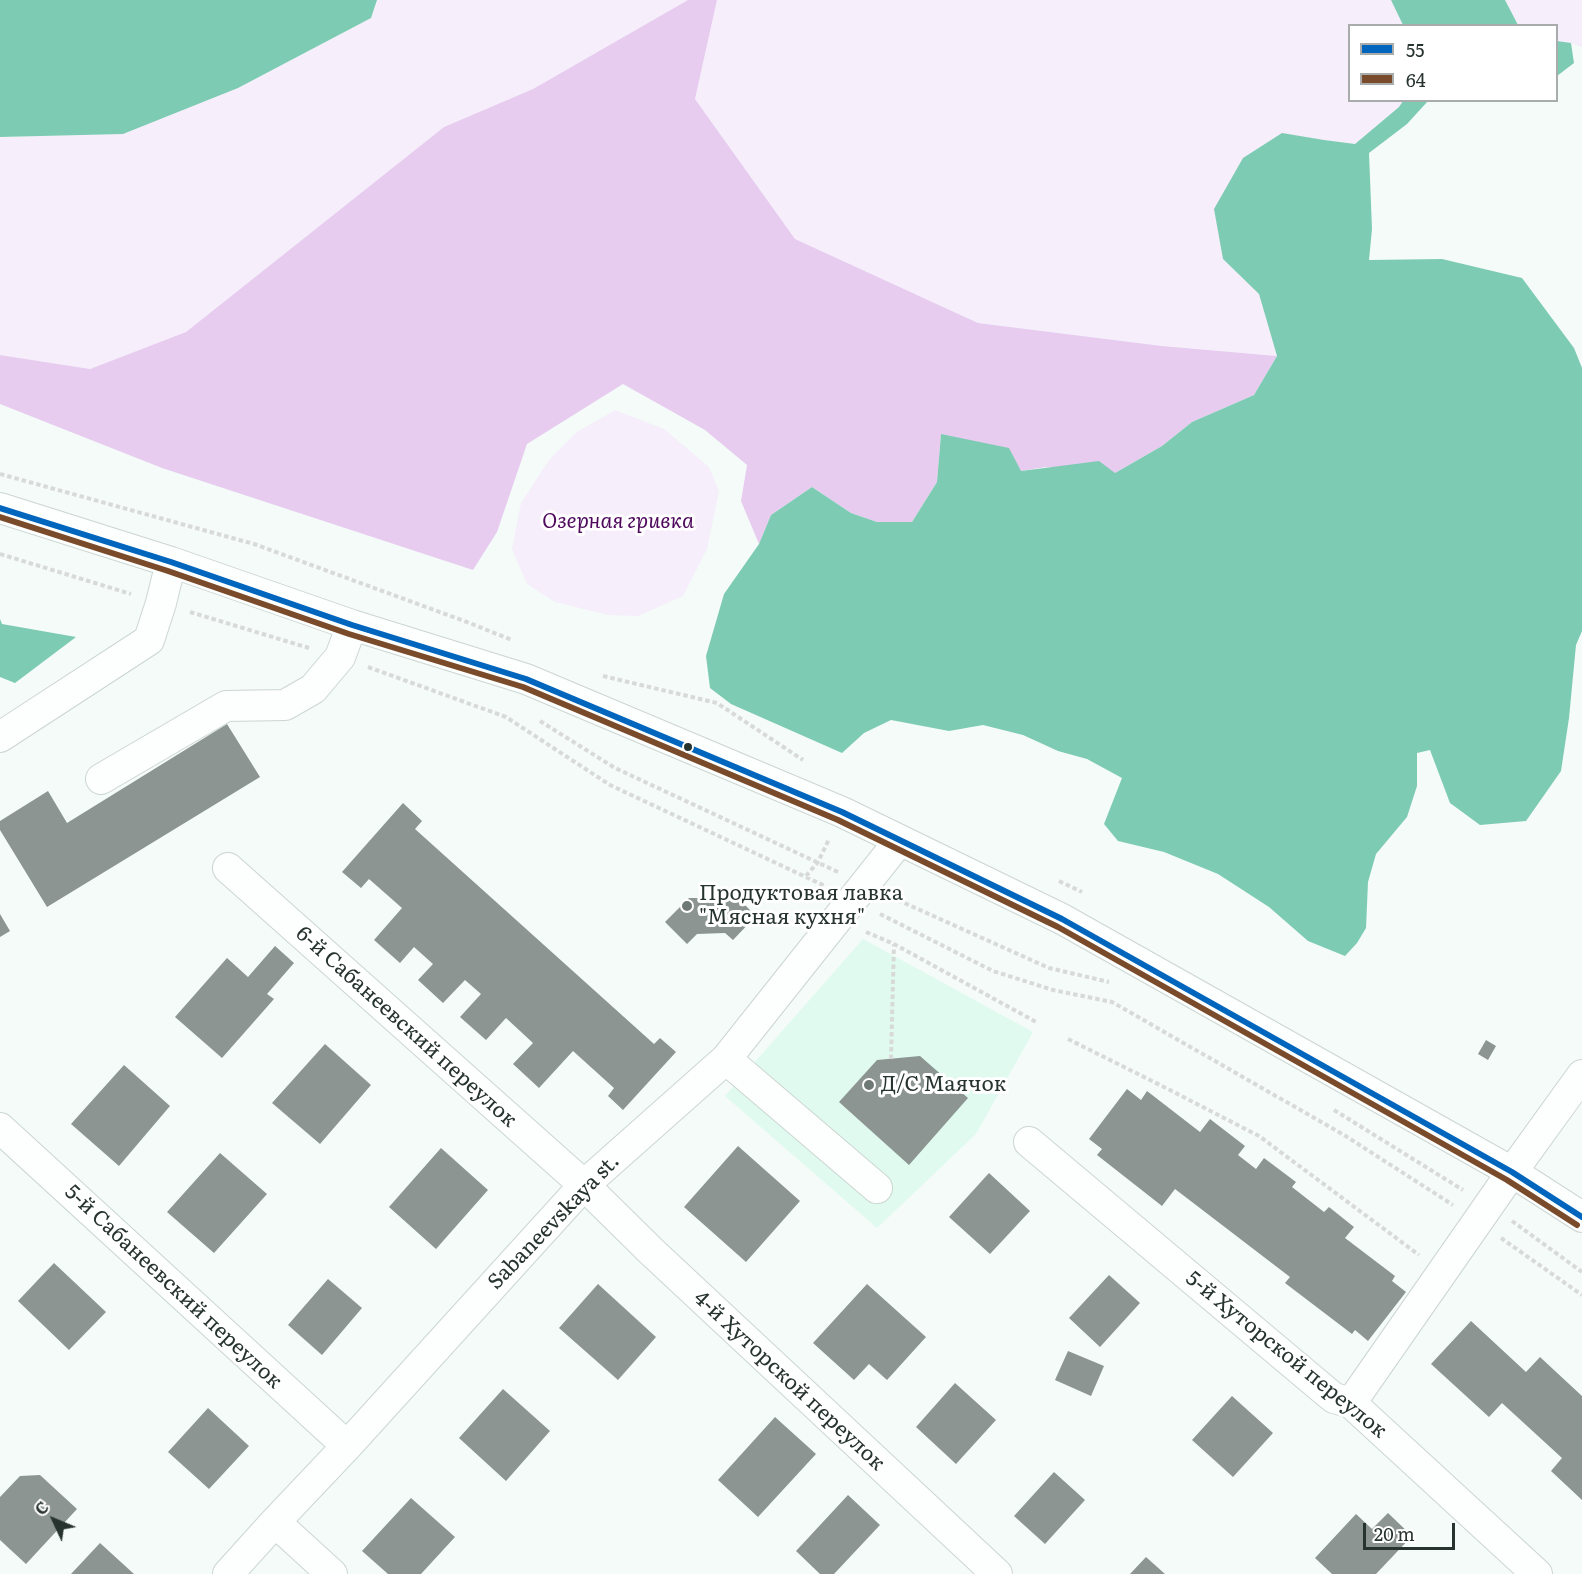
<!DOCTYPE html>
<meta charset="utf-8">
<style>
body{margin:0}
#map{position:relative;width:1582px;height:1574px;overflow:hidden;background:#f4fbf8;font-family:Literata,serif}
canvas{display:block}
.legend{position:absolute;left:1348px;top:24px;width:210px;height:78px;box-sizing:border-box;background:#fff;border:2px solid #a8adab;margin:0;padding:8px 10px;list-style:none;font-size:18px;color:#26332e}
.legend li{display:flex;align-items:center;gap:12px;height:30px}
.legend b{width:30px;border:2px solid #a8adab}
.north{position:absolute;left:24px;top:1490px;width:60px;height:60px;-webkit-text-stroke:4px #fff;paint-order:stroke;rotate:314deg;font-size:16px;font-weight:700;line-height:24px;text-align:center;color:#26332e}
.north::after{content:'';display:block;margin:auto;width:21px;height:27px;background:#26332e;clip-path:polygon(50% 0,100% 100%,50% 72%,0 100%)}
.scale{position:absolute;left:1363px;top:1523px;width:92px;height:27px;box-sizing:border-box;border:3px solid #26332e;border-top:0;padding-left:8px;font-size:18px;line-height:21px;white-space:nowrap;color:#26332e;-webkit-text-stroke:4px #fff;paint-order:stroke}
</style>
<div id="map">
<canvas width="1582" height="1574"></canvas>
<ul class="legend">
<li><b style="height:8px;background:#0065bd"></b>55</li>
<li><b style="height:8px;background:#7a4b2a"></b>64</li>
</ul>
<div class="north">С</div>
<div class="scale">20 m</div>
</div>
<script>
const ctx = document.querySelector('canvas').getContext('2d');
ctx.lineJoin = 'round';
function fillPath(path, color) { ctx.fillStyle = color; ctx.fill(path, 'evenodd'); }
const toPath = rows => new Path2D(rows.map(r => 'M' + r).join(''));
function strokePath(path, color, width, dash) { ctx.strokeStyle = color; ctx.lineWidth = width; ctx.lineCap = dash ? 'butt' : 'round'; ctx.setLineDash(dash || []); ctx.stroke(path); }
function write(font, color, halo, rows, align = 'center') {
  ctx.font = font + ' Literata,serif'; ctx.lineWidth = 6; ctx.setLineDash([]); ctx.textBaseline = 'middle'; ctx.strokeStyle = halo; ctx.fillStyle = color; for (const [text, x, y, turn = 0] of rows) {
    ctx.save(); ctx.translate(x, y); ctx.rotate((+turn || 0) * Math.PI / 180); ctx.textAlign = isNaN(turn) ? turn : align; if (halo) ctx.strokeText(text, 0, 0); ctx.fillText(text, 0, 0); ctx.restore();
  }
}
fillPath(toPath([
 [863,939,1033,1032,976,1134,877,1228,725,1096]
]), '#e0faf0');
fillPath(toPath([
 [377,0,688,0,533,89,444,127,186,332,90,369,0,355,0,137,123,134,238,88,371,18],
 [717,0,1391,0,1403,25,1350,26,1350,100,1403,101,1399,107,1355,144,1324,140,1223,259,1259,294,1277,356,1162,346,978,323,795,239,695,99],
 [1505,0,1582,0,1582,47,1571,43,1557,41,1556,26,1518,25],
 [615,410,664,429,709,467,719,491,707,549,683,596,638,616,608,615,555,602,527,584,512,549,521,503,549,460,577,432]
]), '#f6eefb');
fillPath(toPath([
 [688,0,717,0,695,99,795,239,978,323,1162,346,1277,356,1254,395,1192,422,1162,446,1115,473,1046,467,1021,471,941,434,937,482,912,522,877,522,851,513,812,487,771,515,759,544,741,501,747,465,705,430,623,384,527,444,497,532,473,570,162,468,0,404,0,355,90,369,186,332,444,127,533,89]
]), '#e7ccf0');
fillPath(toPath([
 [0,0,377,0,371,18,238,88,123,134,0,137],
 [1391,0,1505,0,1518,25,1403,25],
 [1557,41,1571,43,1574,63,1557,76],
 [1403,101,1428,101,1407,124,1369,153,1372,229,1369,260,1442,259,1522,278,1574,348,1582,368,1582,631,1576,645,1569,718,1561,771,1526,821,1480,825,1450,803,1430,750,1417,753,1417,786,1407,817,1376,854,1368,882,1366,928,1357,943,1345,956,1308,941,1269,907,1218,874,1164,852,1118,841,1104,824,1122,778,1087,759,1058,751,1023,735,983,725,949,731,891,720,864,733,842,753,731,704,710,688,706,656,724,594,759,544,771,515,812,487,851,513,877,522,912,522,937,482,941,434,1009,448,1021,471,1099,461,1115,473,1162,446,1192,422,1254,395,1277,356,1259,294,1223,259,1214,209,1243,158,1282,133,1324,140,1355,144,1399,107],
 [0,619,2,624,76,637,15,683,0,677]
]), '#7ecbb3');
fillPath(toPath([
 [227,724,260,777,47,907,0,830,0,821,48,791,67,823],
 [403,803,422,821,415,829,654,1044,660,1038,676,1052,623,1110,608,1096,614,1088,573,1051,539,1088,513,1064,533,1043,506,1018,486,1040,460,1017,481,994,465,980,443,1003,418,980,433,964,414,947,400,963,374,940,402,908,369,879,361,888,342,872],
 [731,891,756,916,733,940,725,933,697,934,687,944,665,922,689,898,724,898],
 [0,914,10,931,0,937],
 [275,946,294,963,267,994,274,999,222,1058,175,1017,227,958,248,977],
 [1486,1040,1496,1046,1488,1060,1478,1054],
 [325,1044,371,1085,320,1144,272,1103],
 [920,1056,968,1098,909,1165,839,1102,877,1060],
 [124,1065,170,1106,119,1166,71,1124],
 [1127,1089,1141,1100,1147,1091,1200,1132,1210,1119,1245,1146,1238,1155,1256,1169,1264,1158,1296,1182,1292,1187,1324,1212,1329,1207,1354,1227,1345,1238,1395,1276,1392,1281,1406,1292,1368,1341,1355,1330,1352,1334,1285,1283,1290,1277,1175,1189,1162,1206,1097,1155,1102,1149,1089,1139],
 [738,1146,800,1201,746,1262,684,1207],
 [441,1148,488,1190,436,1249,389,1207],
 [220,1153,267,1194,214,1253,167,1212],
 [989,1173,1030,1211,990,1254,949,1217],
 [54,1263,106,1312,69,1350,18,1301],
 [1109,1275,1140,1303,1100,1347,1069,1318],
 [328,1279,362,1308,322,1355,288,1325],
 [598,1284,656,1337,618,1380,559,1328],
 [867,1284,926,1337,887,1380,869,1364,854,1380,813,1343],
 [1471,1321,1526,1372,1540,1357,1582,1396,1582,1500,1551,1471,1562,1458,1502,1403,1489,1417,1431,1364],
 [1068,1351,1104,1366,1091,1396,1055,1380],
 [955,1383,996,1420,956,1464,916,1427],
 [503,1389,550,1431,506,1481,459,1438],
 [1232,1396,1273,1433,1233,1477,1192,1440],
 [208,1408,249,1446,209,1489,168,1452],
 [775,1417,816,1454,758,1517,718,1480],
 [1054,1472,1085,1500,1045,1544,1014,1516],
 [40,1475,77,1509,26,1564,0,1540,0,1497,20,1476],
 [848,1495,880,1525,834,1574,820,1574,796,1551],
 [411,1498,455,1537,421,1574,388,1574,362,1551],
 [1388,1513,1412,1536,1376,1574,1332,1574,1315,1558,1356,1514,1372,1529],
 [100,1543,134,1574,71,1574],
 [1146,1557,1165,1574,1130,1574]
]), '#8c9592');
const minor = toPath([
 [0,508,171,562,352,625,526,679,842,812,1062,919,1512,1172,1582,1217],
 [0,737,149,640,161,603,171,562],
 [101,779,226,706,285,705,313,689,340,657,352,625],
 [228,868,584,1185,651,1251,997,1574],
 [726,1059,877,1188],
 [0,1128,347,1446],
 [1029,1142,1329,1394,1334,1398,1351,1403,1537,1574],
 [1351,1403,1512,1172,1582,1075],
 [275,1522,332,1574],
 [228,1574,275,1522,347,1446,584,1185,726,1059,900,840]
]);
strokePath(minor, '#ccd6d2', 32);
strokePath(toPath([
 [0,474,254,544,467,622,512,640],
 [0,554,131,594],
 [190,612,309,648],
 [368,667,506,717,610,785,825,886],
 [603,676,717,703,803,760],
 [540,721,615,768,838,872],
 [806,876,818,862,829,839],
 [1059,881,1082,892],
 [891,897,1049,968,1109,982],
 [880,914,993,971,1053,990,1112,1002,1344,1135,1453,1205],
 [866,932,894,944,1038,1023],
 [1068,1039,1166,1088,1259,1136,1419,1255],
 [891,1059,894,944],
 [1334,1110,1463,1190],
 [1512,1221,1582,1272],
 [1501,1238,1582,1295]
]), '#d8dad9', 4, [4.5, 3]);
strokePath(minor, '#fdfefe', 30);
strokePath(toPath([
 [0,508,171,562,352,625,526,679,842,812,1062,919,1512,1172,1582,1217]
]), '#0065bd', 6);
strokePath(toPath([
 [0,517,168,571,349,634,523,687,838,820,1058,927,1507,1180,1577,1225]
]), '#7a4b2a', 6);
for (const [x, y, r, color] of [
 [688,747,5,"#26332e"],
 [687,906,6,"#6e7975"],
 [869,1085,6,"#6e7975"]
]) { const dot = new Path2D(); dot.arc(x, y, r, 0, 2 * Math.PI); ctx.fillStyle = color; ctx.fill(dot); strokePath(dot, '#fff', 2); }
write('italic 21px', '#4f0a5e', '#fff', [
 ["Озерная гривка",618,522]
]);
write('21px', '#26332e', '#fff', [
 ["Продуктовая лавка",699,894],
 ["\"Мясная кухня\"",699,918],
 ["Д/С Маячок",881,1085]
], 'left');
write('21px', '#26332e', '#fff', [
 ["6-й Сабанеевский переулок",406,1027,42],
 ["Sabaneevskaya st.",554,1222,-46],
 ["5-й Сабанеевский переулок",173,1287,43],
 ["5-й Хуторской переулок",1286,1355,39],
 ["4-й Хуторской переулок",789,1381,43]
]);
</script>
